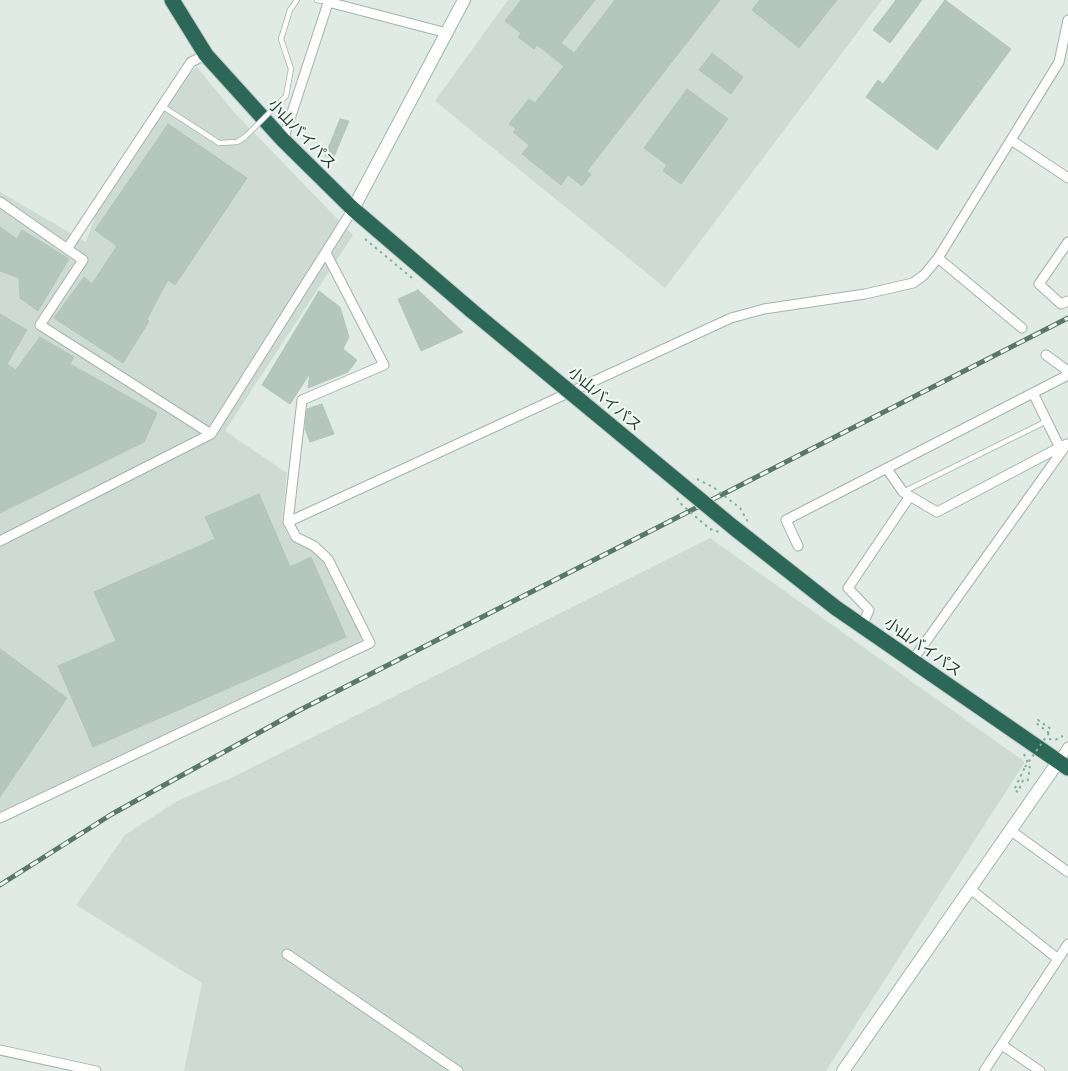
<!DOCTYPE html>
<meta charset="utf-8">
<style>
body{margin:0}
canvas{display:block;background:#e0ebe5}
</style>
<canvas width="1068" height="1071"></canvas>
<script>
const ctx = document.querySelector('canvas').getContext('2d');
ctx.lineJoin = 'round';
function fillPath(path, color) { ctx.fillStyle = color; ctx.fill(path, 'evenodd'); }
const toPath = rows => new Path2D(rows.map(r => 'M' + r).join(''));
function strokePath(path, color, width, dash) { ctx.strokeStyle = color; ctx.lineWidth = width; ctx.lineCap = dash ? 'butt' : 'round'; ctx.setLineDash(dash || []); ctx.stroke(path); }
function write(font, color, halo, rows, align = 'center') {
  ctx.font = font + ' Barlow,"Noto Sans JP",sans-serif'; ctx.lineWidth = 4; ctx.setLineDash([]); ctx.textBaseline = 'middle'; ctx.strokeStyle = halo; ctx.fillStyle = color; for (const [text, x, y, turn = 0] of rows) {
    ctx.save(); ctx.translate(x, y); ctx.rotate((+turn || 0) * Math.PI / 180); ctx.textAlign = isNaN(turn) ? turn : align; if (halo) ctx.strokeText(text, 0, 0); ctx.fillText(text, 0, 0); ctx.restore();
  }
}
fillPath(toPath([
 [508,0,882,0,665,288,435,101],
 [197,67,233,111,353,235,225,431,287,473,282,519,285,530,291,540,312,550,321,558,361,634,361,641,0,813,0,192,86,242,98,208,189,74],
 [710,538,1025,762,826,1071,184,1071,202,983,76,905,125,835,177,801,231,778]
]), '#cedbd4');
const building = toPath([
 [521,0,595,0,561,43,574,53,615,0,720,0,587,171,591,174,582,186,568,175,561,185,522,154,529,145,513,132,516,129,509,124,529,99,535,103,564,66,537,45,534,49,518,37,521,33,505,21,521,0],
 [760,0,837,0,799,48,752,10,760,0],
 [896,0,922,0,890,43,873,30,896,0],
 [945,0,1011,49,937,150,866,97,878,80,883,84,945,0],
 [712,53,743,77,731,94,699,70,712,53],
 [687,89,728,119,681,184,663,171,667,165,644,148,687,89],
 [340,119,349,121,333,159,325,156,340,119],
 [168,124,247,178,175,285,168,280,147,319,149,321,123,363,54,318,84,277,92,284,117,246,95,230,168,124],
 [0,227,17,239,22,230,69,259,38,311,20,298,19,278,0,271,0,227],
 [418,290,463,332,421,351,398,299,418,290],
 [319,291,340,307,349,337,343,349,357,360,348,372,308,388,310,373,290,404,262,385,319,291],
 [0,314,27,330,7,364,16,370,40,337,74,357,70,364,157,413,144,442,0,513,0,314],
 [322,404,334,434,310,442,305,429,307,409,322,404],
 [259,494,290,567,311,557,346,637,93,747,58,666,116,641,94,592,215,539,205,517,259,494],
 [0,649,67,698,0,797,0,649]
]);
fillPath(building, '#b5c6be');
strokePath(building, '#b2c5bc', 1);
const lane = toPath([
 [317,0,328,2],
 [290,10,297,0],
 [162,106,179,117],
 [903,492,1047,421]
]);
const street = toPath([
 [328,2,447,33],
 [283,140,329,0],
 [1011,140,1068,178],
 [0,202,83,260,40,325,211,434],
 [1068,242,1039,284,1061,304,1068,301],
 [67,249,191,62,206,55],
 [938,258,1022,328],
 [1046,355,1068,371],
 [1033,393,1060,448],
 [887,469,903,492,937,512,1064,445],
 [288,522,731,318,764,309,865,294,913,283,924,275,938,258,1059,62,1068,20],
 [0,541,211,434,353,209],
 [798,546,786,520,1068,375],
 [862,626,869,610,848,588,910,496],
 [912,661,1067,444],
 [1058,762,1068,747],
 [0,818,370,643,328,559,314,546,296,537,288,522,302,400,384,365,326,253],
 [1010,830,1068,872],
 [969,888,1058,959],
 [287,954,458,1071],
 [1002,1045,1040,1071],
 [0,1050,96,1071],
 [984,1071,1068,944]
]);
const secondary = toPath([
 [353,209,464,0],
 [843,1071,1058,762]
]);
const highway = toPath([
 [172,0,206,55,283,140,353,209,472,311],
 [836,608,1068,768]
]);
strokePath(lane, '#a3b3ac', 6);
strokePath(street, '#a3b3ac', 11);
strokePath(secondary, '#9fb7ac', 14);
strokePath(highway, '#c1c8c6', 17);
strokePath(toPath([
 [365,239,412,278],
 [1049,733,1036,723,1038,720,1051,729],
 [1049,739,1055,740,1063,736],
 [1024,754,1030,768,1027,784],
 [1023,780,1018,792,1014,790,1025,767]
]), '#80af9d', 2, [2.5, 4]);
strokePath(lane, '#fff', 4.5);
strokePath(street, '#fff', 9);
strokePath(secondary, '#fff', 12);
strokePath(highway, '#2c6857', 15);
const rail = toPath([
 [0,885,112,814,298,711,1068,318]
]);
strokePath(rail, '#5b776d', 5);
strokePath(rail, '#f0f8f3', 3, [9]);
const laneBridge = toPath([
 [179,117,219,143,237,142,245,137,286,96,291,69,281,39,290,10]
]);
const highwayBridge = toPath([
 [472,311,733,527,836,608]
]);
strokePath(laneBridge, '#a3b3ac', 6, []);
strokePath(highwayBridge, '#c1c8c6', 17, []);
strokePath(toPath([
 [697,479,713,487,740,508,748,522],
 [677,498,682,505,710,529,719,532],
 [1025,767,1049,733]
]), '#80af9d', 2, [2.5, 4]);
strokePath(laneBridge, '#fff', 4.5);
strokePath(highwayBridge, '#2c6857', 15);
write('15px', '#213b32', '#f0f8f3', [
 ["小山バイパス",302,134,46],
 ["小山バイパス",605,399,40],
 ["小山バイパス",923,647,35]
]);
</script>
